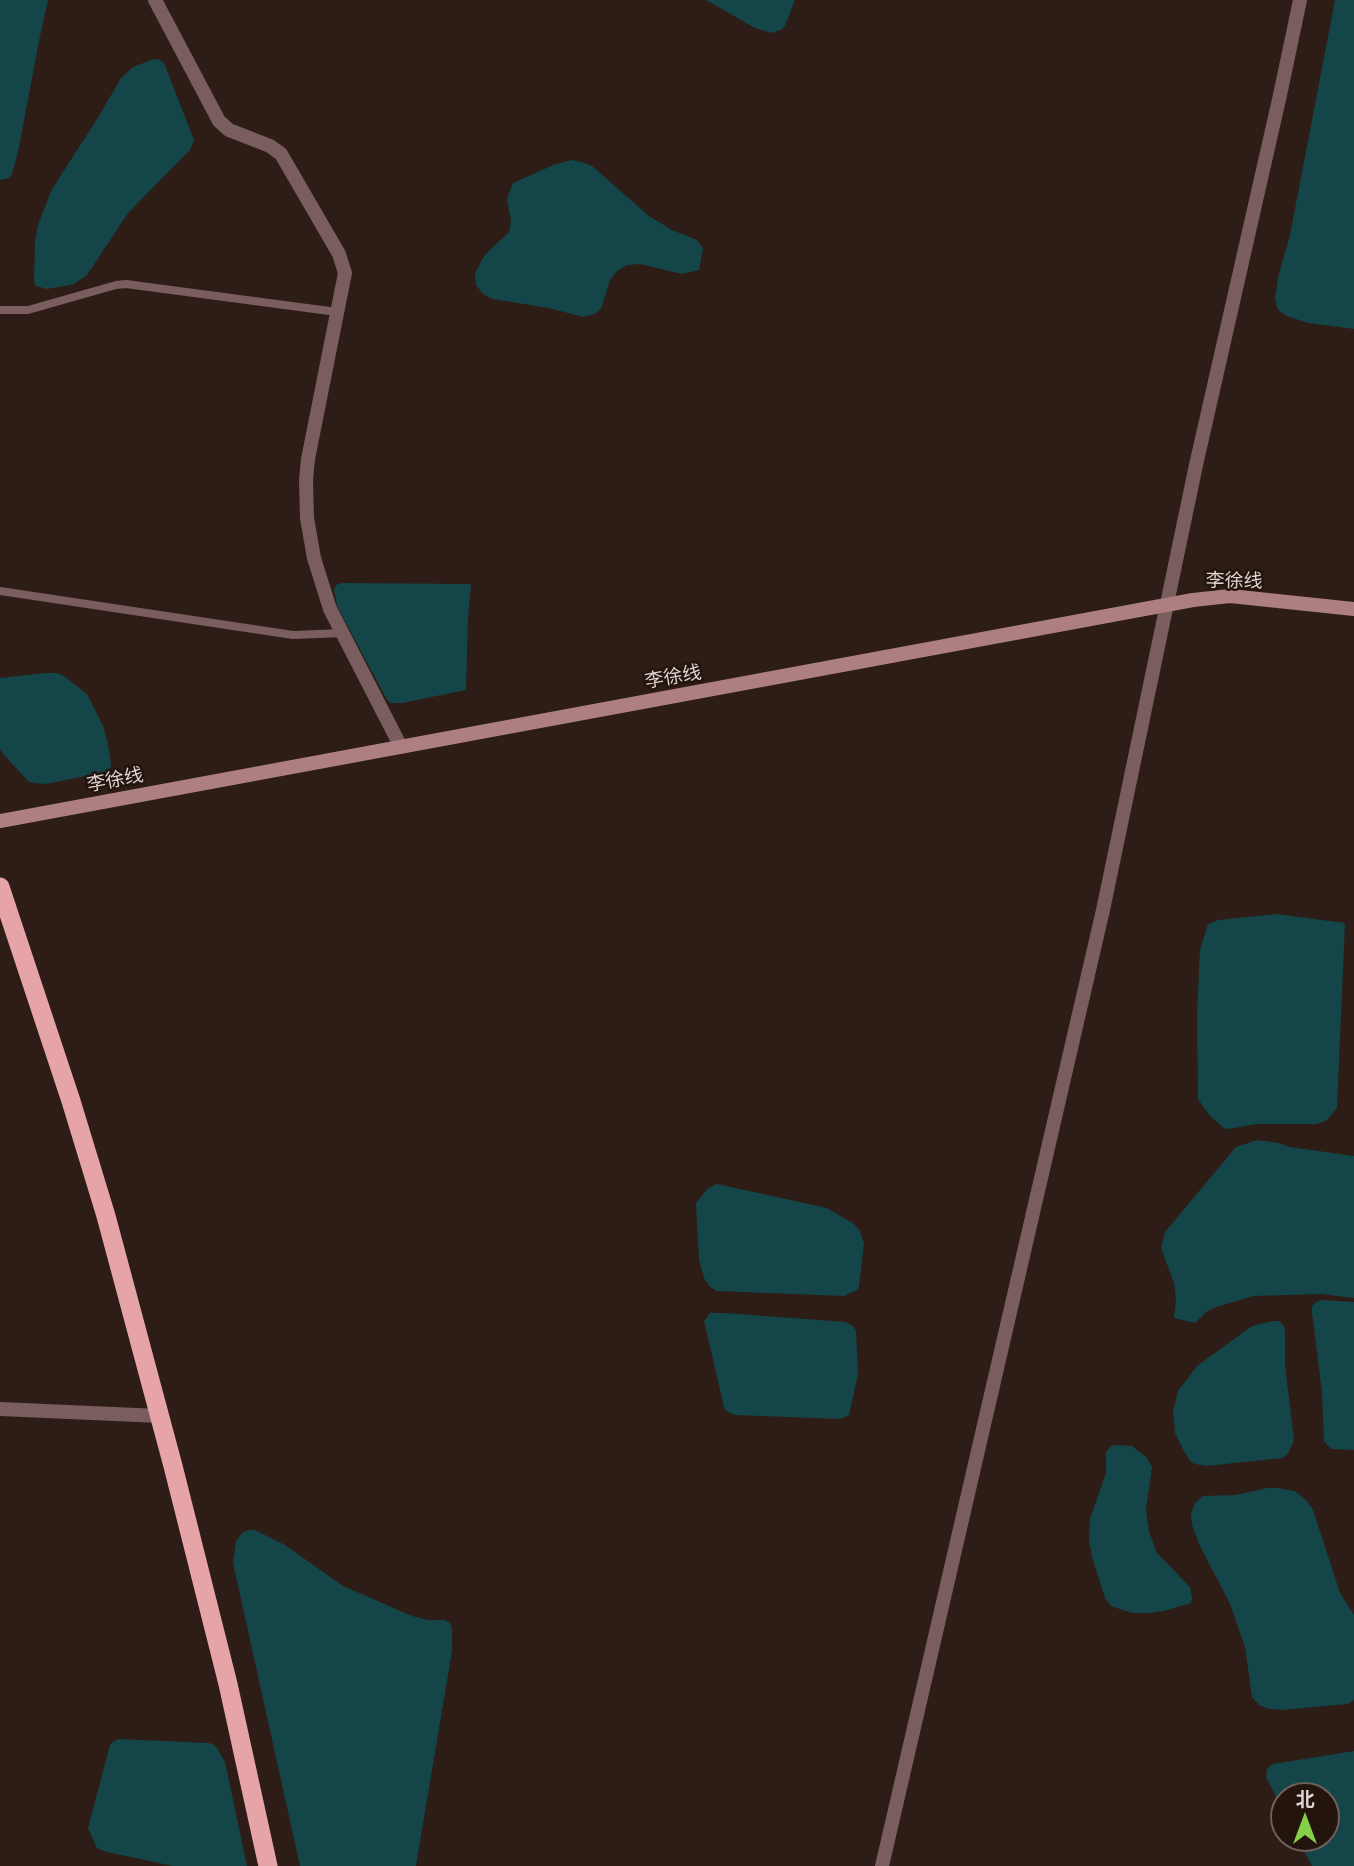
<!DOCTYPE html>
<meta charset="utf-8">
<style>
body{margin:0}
#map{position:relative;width:1354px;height:1866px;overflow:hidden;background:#2d1d16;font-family:"Playfair Display","Noto Sans SC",serif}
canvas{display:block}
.north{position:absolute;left:1270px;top:1782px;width:70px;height:70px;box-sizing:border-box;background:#23140d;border:2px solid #6e615b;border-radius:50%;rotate:0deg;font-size:19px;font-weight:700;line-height:28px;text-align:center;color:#dfd4cf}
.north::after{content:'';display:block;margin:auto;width:24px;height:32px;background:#86cf4b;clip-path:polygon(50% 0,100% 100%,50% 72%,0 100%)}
</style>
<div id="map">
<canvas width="1354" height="1866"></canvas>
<div class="north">北</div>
</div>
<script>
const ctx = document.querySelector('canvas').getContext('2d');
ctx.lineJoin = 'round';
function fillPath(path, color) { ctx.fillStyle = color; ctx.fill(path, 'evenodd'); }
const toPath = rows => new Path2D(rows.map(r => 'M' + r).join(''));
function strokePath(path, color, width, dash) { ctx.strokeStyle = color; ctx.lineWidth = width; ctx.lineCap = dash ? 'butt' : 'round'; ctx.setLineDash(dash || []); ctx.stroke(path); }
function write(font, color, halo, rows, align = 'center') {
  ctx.font = font + ' "Playfair Display","Noto Sans SC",serif'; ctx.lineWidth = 5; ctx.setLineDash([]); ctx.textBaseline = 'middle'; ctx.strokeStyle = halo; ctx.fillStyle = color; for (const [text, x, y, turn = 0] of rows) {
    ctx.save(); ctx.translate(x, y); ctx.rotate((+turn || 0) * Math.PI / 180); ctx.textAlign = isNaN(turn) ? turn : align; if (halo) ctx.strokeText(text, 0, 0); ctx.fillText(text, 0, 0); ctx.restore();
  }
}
fillPath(toPath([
 [0,0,48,0,40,36,18,152,12,174,9,178,0,180],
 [706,0,795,0,785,26,781,30,771,33,755,28],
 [1335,0,1354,0,1354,329,1308,323,1287,316,1278,310,1275,299,1278,277,1290,235],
 [154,59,160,60,164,63,166,68,194,140,190,150,128,213,87,275,74,284,47,289,36,286,34,281,35,241,38,225,52,189,99,116,121,78,133,67],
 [572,160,582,162,592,166,649,216,672,230,697,240,703,249,699,270,682,274,640,264,627,265,617,271,610,280,602,306,599,311,594,314,583,317,549,308,492,299,483,294,476,285,475,274,482,259,489,251,509,232,511,221,507,199,513,183,556,164],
 [342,583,471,584,468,618,466,690,402,703,391,703,387,700,337,606,334,590,336,585],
 [45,673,57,673,64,676,87,694,103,726,108,744,111,765,110,770,102,773,45,784,34,783,29,782,4,755,0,749,0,678],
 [1277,914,1345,923,1337,1108,1327,1120,1317,1124,1257,1124,1229,1129,1224,1128,1210,1116,1198,1099,1197,1013,1200,950,1208,924,1218,920],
 [1257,1140,1279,1143,1290,1147,1354,1156,1354,1298,1321,1294,1253,1296,1216,1307,1206,1312,1195,1323,1174,1318,1176,1299,1174,1283,1161,1248,1165,1232,1236,1147],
 [717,1184,827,1208,854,1224,860,1231,864,1244,859,1286,857,1290,844,1296,717,1291,709,1286,704,1278,699,1260,696,1203,708,1188],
 [1321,1300,1354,1302,1354,1450,1331,1449,1324,1441,1322,1392,1312,1312,1312,1306,1316,1302],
 [710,1313,724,1313,846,1322,854,1327,856,1331,858,1374,849,1415,840,1419,735,1415,726,1411,724,1407,704,1321],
 [1273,1321,1279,1321,1283,1325,1285,1330,1285,1366,1294,1440,1292,1445,1287,1455,1282,1458,1206,1466,1195,1464,1191,1462,1185,1453,1175,1433,1173,1412,1178,1391,1197,1366,1252,1326],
 [1115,1445,1132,1446,1146,1457,1152,1467,1146,1510,1149,1532,1157,1553,1190,1587,1192,1598,1191,1603,1164,1611,1148,1613,1132,1613,1111,1606,1105,1598,1092,1557,1089,1540,1090,1519,1106,1473,1106,1452,1110,1447],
 [1267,1488,1278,1488,1295,1491,1307,1501,1313,1510,1340,1593,1354,1615,1354,1700,1348,1704,1281,1710,1269,1709,1259,1705,1252,1697,1245,1647,1230,1604,1199,1544,1192,1525,1191,1513,1195,1503,1203,1496,1236,1495],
 [250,1530,255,1530,285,1545,343,1586,412,1616,428,1620,445,1620,450,1623,452,1628,452,1651,416,1866,300,1866,233,1563,236,1541,243,1532],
 [119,1739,208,1743,213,1744,217,1748,225,1762,247,1866,173,1866,107,1852,97,1848,88,1828,110,1745,114,1741],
 [1354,1751,1354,1866,1312,1866,1297,1838,1326,1838,1326,1796,1284,1796,1284,1812,1266,1777,1267,1769,1273,1764]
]), '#144549');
strokePath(toPath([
 [0,310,28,310,116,285,126,284,337,312],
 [0,591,293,635,343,633]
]), '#7a5d5f', 8);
strokePath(toPath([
 [155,0,219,121,229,130,270,146,281,154,339,254,345,273,308,459,306,480,307,518,314,558,330,609,401,747],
 [0,1409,160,1416]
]), '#7a5d5f', 14);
strokePath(toPath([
 [882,1866,1103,910,1196,465,1280,95,1300,0]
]), '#7a5d5f', 14);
strokePath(toPath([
 [0,821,1193,600,1230,596,1354,609]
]), '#ad7f81', 14);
strokePath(toPath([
 [0,887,71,1101,106,1216,173,1466,228,1684,268,1866]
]), '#e6a4a8', 19);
write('19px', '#dfd4cf', '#23140d', [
 ["李徐线",1234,581,1],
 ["李徐线",673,677,-10],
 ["李徐线",115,780,-11]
]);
</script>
